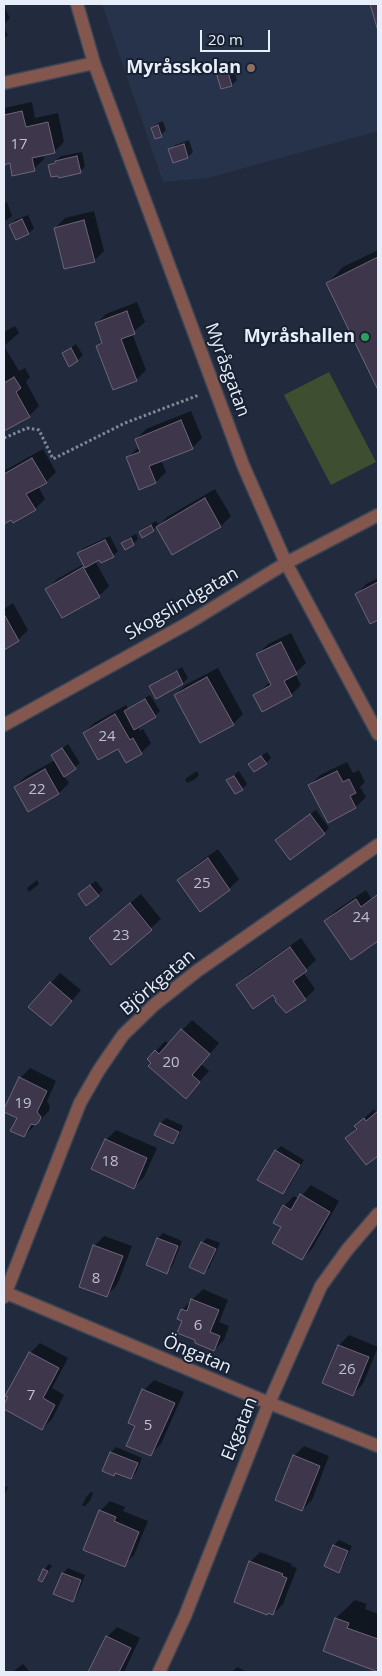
<!DOCTYPE html>
<meta charset="utf-8">
<style>
body{margin:0}
#map{position:relative;width:382px;height:1676px;overflow:hidden;background:#212b3d;font-family:"Open Sans",sans-serif}
canvas{display:block}
.frame{position:absolute;inset:0;border:5px solid #e7eefa;pointer-events:none}
.scale{position:absolute;left:200px;top:30px;width:70px;height:22px;box-sizing:border-box;border:2px solid #e7eefa;border-top:0;padding-left:6px;font-size:15px;line-height:18px;white-space:nowrap;color:#e7eefa;-webkit-text-stroke:4px #182132;paint-order:stroke}
</style>
<div id="map">
<canvas width="382" height="1676"></canvas>
<div class="frame"></div>
<div class="scale">20 m</div>
</div>
<script>
const ctx = document.querySelector('canvas').getContext('2d');
ctx.lineJoin = 'round';
function fillPath(path, color) { ctx.fillStyle = color; ctx.fill(path, 'evenodd'); }
const toPath = rows => new Path2D(rows.map(r => 'M' + r).join(''));
function strokePath(path, color, width, dash) { ctx.strokeStyle = color; ctx.lineWidth = width; ctx.lineCap = dash ? 'butt' : 'round'; ctx.setLineDash(dash || []); ctx.stroke(path); }
function write(font, color, halo, rows, align = 'center') {
  ctx.font = font + ' "Open Sans",sans-serif'; ctx.lineWidth = 4; ctx.setLineDash([]); ctx.textBaseline = 'middle'; ctx.strokeStyle = halo; ctx.fillStyle = color; for (const [text, x, y, turn = 0] of rows) {
    ctx.save(); ctx.translate(x, y); ctx.rotate((+turn || 0) * Math.PI / 180); ctx.textAlign = isNaN(turn) ? turn : align; if (halo) ctx.strokeText(text, 0, 0); ctx.fillText(text, 0, 0); ctx.restore();
  }
}
fillPath(toPath([
 [102,4,378,4,378,131,208,178,163,182]
]), '#27334b');
fillPath(toPath([
 [329,372,376,462,331,485,284,395]
]), '#3d4f30');
fillPath(toPath([
 [4,6,10,18,4,24],
 [4,28,8,35,4,39],
 [231,61,237,80,232,85,222,88,216,69,221,64],
 [32,102,35,118,58,113,64,142,54,152,43,154,44,159,34,169,11,162,4,163,4,108],
 [163,121,166,130,161,135,152,128,158,123],
 [189,140,193,152,188,157,173,161,170,150,175,145],
 [82,152,85,166,80,172,50,165,61,156],
 [7,202,12,216,4,222,4,204],
 [94,211,104,251,94,261,55,228,65,218],
 [28,215,34,228,29,233,16,238,10,225,15,220],
 [378,250,378,387,327,284,343,267],
 [137,302,145,322,132,333,146,370,136,380,97,346,103,340,96,324,106,314],
 [15,326,19,333,4,346,19,371,25,368,30,377,26,382,39,406,29,416,4,430,4,332],
 [76,344,83,355,78,360,63,354],
 [191,411,202,438,192,448,161,460,166,472,156,482,140,488,128,457,139,447,136,439,146,429],
 [43,449,56,472,46,482,38,486,45,499,35,509,4,523,4,471],
 [215,489,231,516,221,526,157,527,143,536,140,532,145,527,156,521,159,525,167,517],
 [136,534,138,539,133,544,123,543,128,538],
 [110,536,118,551,113,556,95,561,109,586,99,596,47,589,57,579,84,564,79,553,84,548],
 [378,578,378,618,370,622,357,594,366,584],
 [13,603,28,630,18,640,4,648,4,609],
 [291,633,306,663,295,673,301,685,291,695,255,695,270,682,258,654,268,644],
 [182,667,188,678,183,683,156,697,150,687,156,682],
 [218,668,243,714,233,724,175,695,185,685],
 [150,695,160,711,155,716,138,726,140,731,143,729,151,743,141,753,84,733,94,723,126,705,128,709],
 [68,744,80,763,64,776,69,783,59,793,15,787,25,777,55,760,52,756],
 [267,752,271,758,266,763,250,764],
 [347,762,353,773,359,770,365,782,360,787,366,797,356,807,310,785,320,775],
 [197,771,199,775,194,780,187,783,185,779],
 [239,771,247,784,242,789,228,780],
 [316,810,329,828,324,833,282,835],
 [218,849,239,879,229,889,179,880,189,870],
 [37,880,39,884,29,892,27,888],
 [96,881,103,890,98,895,84,889],
 [366,890,371,898,378,893,378,939,351,958,325,921,335,911],
 [141,894,161,919,111,963,100,929],
 [301,938,316,960,303,972,315,989,305,999,286,1012,273,993,238,985,248,975],
 [60,973,81,990,51,1025,51,983],
 [192,1020,219,1043,201,1064,209,1071,195,1087,156,1051,165,1041,169,1044],
 [30,1068,56,1081,47,1101,50,1106,49,1111,24,1136,18,1118,20,1078],
 [374,1109,376,1112,378,1110,378,1154,367,1163,347,1138,356,1128,356,1126],
 [166,1118,183,1126,178,1137,172,1142,156,1134,161,1123],
 [116,1130,157,1148,144,1177,134,1187,106,1140],
 [281,1146,304,1160,288,1188,283,1193,276,1151],
 [311,1185,339,1201,312,1249,302,1259,283,1227,284,1206,294,1196,299,1199],
 [163,1233,182,1241,172,1267,167,1272,147,1265,158,1238],
 [104,1236,132,1246,117,1285,107,1295,94,1246],
 [207,1238,220,1243,209,1268,204,1273,202,1243],
 [203,1289,228,1300,219,1322,229,1326,224,1340,214,1350,197,1339,184,1320,182,1310],
 [349,1335,378,1347,363,1384,353,1394,339,1345],
 [40,1343,68,1358,52,1388,64,1395,52,1419,42,1429,4,1408,30,1353],
 [154,1380,184,1392,161,1444,151,1454,136,1426,144,1390],
 [304,1446,329,1456,312,1500,302,1510,294,1456],
 [116,1447,142,1458,136,1473,131,1478,117,1472,114,1474,103,1470,111,1452],
 [4,1486,8,1487,4,1496],
 [91,1492,93,1493,90,1501,85,1506,82,1506,86,1497],
 [110,1501,125,1507,123,1511,148,1521,134,1555,124,1565,100,1511],
 [339,1540,352,1546,343,1566,338,1571,334,1545],
 [260,1552,292,1564,291,1566,297,1568,283,1604,273,1614,250,1562],
 [49,1564,52,1566,42,1580,44,1570],
 [68,1568,85,1575,77,1595,72,1600,55,1593,63,1573],
 [355,1600,367,1604,365,1609,378,1614,378,1670,324,1651,336,1618],
 [117,1627,140,1638,124,1672,90,1672,107,1637],
 [23,1664,30,1672,12,1672],
 [237,1667,247,1672,232,1672]
]), '#0007');
const building = toPath([
 [370,4,378,4,378,31,370,4],
 [226,65,232,86,221,89,215,69,226,65],
 [22,111,26,127,48,122,55,153,32,158,35,171,12,176,10,163,4,165,4,115,22,111],
 [158,125,162,137,155,139,151,128,158,125],
 [184,144,188,158,173,163,168,149,184,144],
 [77,156,81,173,59,178,58,176,51,177,48,165,55,163,55,161,77,156],
 [22,219,29,234,16,240,9,225,22,219],
 [84,220,95,262,64,269,54,228,84,220],
 [378,257,378,390,326,283,378,257],
 [127,311,135,334,121,339,137,381,113,390,96,346,102,343,95,323,127,311],
 [71,348,78,361,69,367,62,353,71,348],
 [14,377,21,388,16,392,30,417,4,431,4,383,14,377],
 [181,420,193,449,149,466,156,483,139,490,126,457,140,452,135,439,181,420],
 [32,458,47,483,26,494,36,510,13,523,11,520,4,524,4,474,32,458],
 [205,498,221,527,172,555,156,527,205,498],
 [151,525,154,531,142,538,139,532,151,525],
 [131,538,134,545,125,550,121,543,131,538],
 [105,540,114,557,101,563,99,560,85,568,77,553,105,540],
 [83,567,100,597,62,618,45,589,83,567],
 [378,582,378,620,370,624,355,594,378,582],
 [4,614,19,641,4,650,4,614],
 [281,642,297,674,284,681,292,696,262,712,253,695,271,685,256,654,281,642],
 [177,671,183,684,156,699,149,686,177,671],
 [207,677,234,725,200,743,174,695,207,677],
 [145,699,156,717,134,730,124,711,145,699],
 [115,714,130,740,133,738,142,754,126,763,118,749,98,760,83,733,115,714],
 [62,748,76,769,64,777,51,755,62,748],
 [261,756,267,764,254,772,248,764,261,756],
 [45,769,59,794,28,812,14,787,45,769],
 [337,771,343,782,349,779,356,793,350,796,356,808,328,823,308,785,337,771],
 [234,776,243,790,235,794,226,780,234,776],
 [310,814,325,834,290,860,275,840,310,814],
 [208,858,230,890,200,912,177,880,208,858],
 [90,885,99,896,86,906,78,894,90,885],
 [378,894,378,941,351,960,324,921,356,899,361,907,378,894],
 [130,903,152,930,111,965,89,938,130,903],
 [290,947,307,971,293,981,306,1000,286,1013,275,1001,276,1000,273,995,253,1009,236,985,290,947],
 [50,982,72,1001,51,1026,28,1007,50,982],
 [181,1029,210,1054,192,1075,200,1082,186,1099,148,1066,151,1063,147,1059,155,1050,159,1054,181,1029],
 [19,1077,47,1091,37,1112,41,1117,39,1122,35,1125,31,1124,24,1137,10,1131,17,1118,4,1112,4,1109,19,1077],
 [378,1111,378,1156,366,1165,345,1138,357,1129,354,1126,364,1118,366,1121,378,1111],
 [160,1123,179,1132,173,1144,154,1135,160,1123],
 [105,1139,147,1158,134,1189,91,1169,105,1139],
 [275,1150,300,1165,283,1194,257,1180,275,1150],
 [300,1194,330,1212,302,1260,272,1243,281,1227,273,1223,283,1205,291,1210,300,1194],
 [157,1238,178,1246,167,1274,146,1265,157,1238],
 [201,1242,216,1249,204,1274,189,1267,201,1242],
 [93,1245,123,1256,107,1297,79,1287,93,1245],
 [191,1299,219,1310,210,1332,220,1336,214,1351,195,1343,195,1340,177,1333,182,1321,177,1319,181,1309,187,1311,191,1299],
 [338,1345,369,1357,353,1396,322,1383,338,1345],
 [29,1352,59,1368,43,1398,55,1405,42,1430,4,1409,4,1404,8,1397,5,1396,29,1352],
 [142,1389,175,1403,151,1456,126,1446,135,1426,128,1423,142,1389],
 [110,1452,138,1463,131,1479,115,1473,114,1476,102,1471,110,1452],
 [293,1455,320,1466,302,1511,275,1500,293,1455],
 [99,1510,116,1517,114,1521,139,1532,125,1567,83,1550,99,1510],
 [333,1545,348,1551,339,1573,324,1566,333,1545],
 [249,1561,283,1574,282,1576,287,1578,273,1615,268,1613,267,1615,234,1602,249,1561],
 [43,1569,48,1571,42,1582,38,1580,43,1569],
 [62,1573,81,1580,73,1602,53,1594,62,1573],
 [335,1618,349,1623,347,1628,378,1639,378,1638,378,1672,323,1651,335,1618],
 [106,1636,131,1648,119,1672,88,1672,106,1636]
]);
fillPath(building, '#3e364a');
strokePath(building, '#6f657c', 1);
const minor = toPath([
 [77,4,94,63,243,465,286,563,378,734],
 [4,83,94,63],
 [4,725,190,622,286,563,378,515],
 [4,1292,269,1403,378,1446],
 [4,1297,80,1103,99,1070,123,1035,154,1005,197,971,378,845],
 [159,1672,185,1616,269,1403,321,1286,347,1250,378,1214]
]);
strokePath(minor, '#3d4657', 15);
strokePath(toPath([
 [4,438,27,428,39,430,53,459,125,423,199,395]
]), '#7f8897', 3, [2.5, 2.5]);
strokePath(minor, '#83574d', 12);
for (const [x, y, r, color] of [
 [251,68,5,"#8d6e63"],
 [365,337,5,"#2e9e5b"]
]) { const dot = new Path2D(); dot.arc(x, y, r, 0, 2 * Math.PI); ctx.fillStyle = color; ctx.fill(dot); strokePath(dot, '#182132', 2); }
write('15px', '#bdc0ce', null, [
 ["17",19,145],
 ["24",107,737],
 ["22",37,790],
 ["25",202,884],
 ["24",361,918],
 ["23",121,936],
 ["20",171,1063],
 ["19",23,1104],
 ["18",110,1162],
 ["8",96,1279],
 ["6",198,1326],
 ["26",347,1370],
 ["7",31,1396],
 ["5",148,1426]
]);
write('bold 18px', '#e7eefa', '#182132', [
 ["Myråsskolan",241,68],
 ["Myråshallen",355,337]
], 'right');
write('18px', '#e7eefa', '#182132', [
 ["Myråsgatan",227,370,70],
 ["Skogslindgatan",182,604,-30],
 ["Björkgatan",158,983,-40],
 ["Öngatan",197,1355,23],
 ["Ekgatan",240,1429,-68]
]);
</script>
